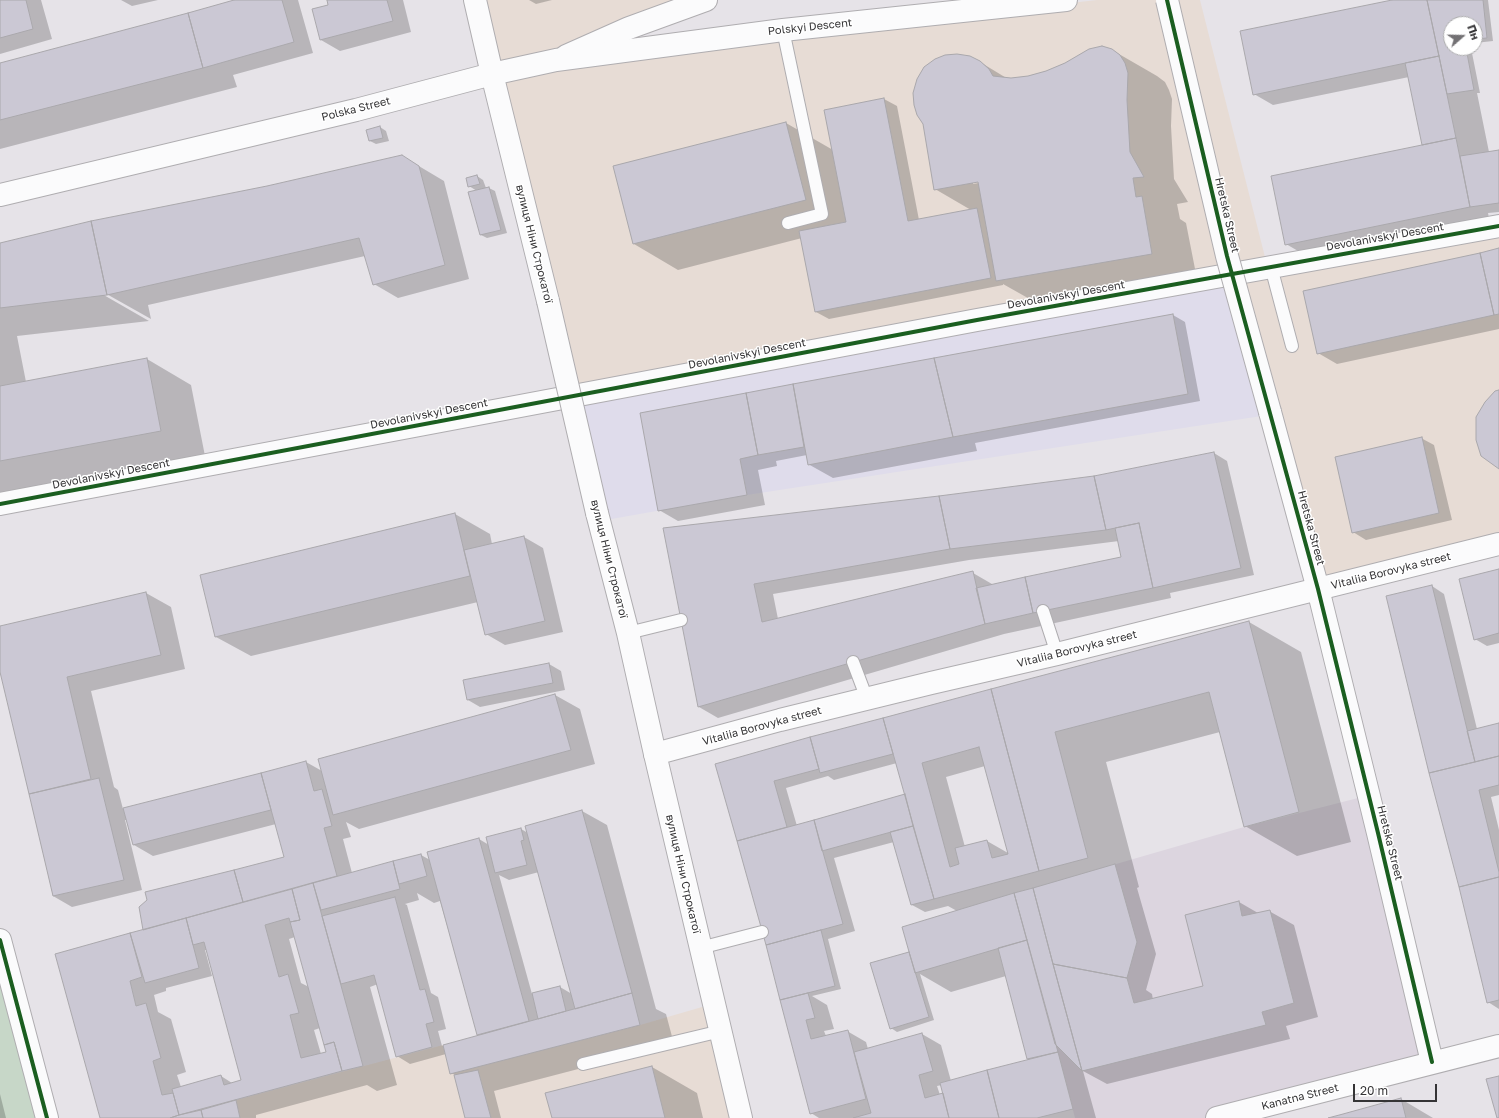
<!DOCTYPE html>
<meta charset="utf-8">
<style>
body{margin:0}
#map{position:relative;width:1499px;height:1118px;overflow:hidden;background:#e6e3e8;font-family:"Golos Text",sans-serif}
canvas{display:block}
.north{position:absolute;left:1443px;top:16px;width:40px;height:40px;box-sizing:border-box;background:#fff;border:1px solid #aeaeaf;border-radius:50%;rotate:70deg;font-size:11px;font-weight:700;line-height:16px;text-align:center;color:#353436}
.north::after{content:'';display:block;margin:auto;width:14px;height:18px;background:#737174;clip-path:polygon(50% 0,100% 100%,50% 72%,0 100%)}
.scale{position:absolute;left:1353px;top:1084px;width:84px;height:18px;box-sizing:border-box;border:2px solid #353436;border-top:0;padding-left:5px;font-size:12px;line-height:14px;white-space:nowrap;color:#353436;-webkit-text-stroke:3px #fff;paint-order:stroke}
</style>
<div id="map">
<canvas width="1499" height="1118"></canvas>
<div class="north">Пн</div>
<div class="scale">20 m</div>
</div>
<script>
const ctx = document.querySelector('canvas').getContext('2d');
ctx.lineJoin = 'round';
function fillPath(path, color) { ctx.fillStyle = color; ctx.fill(path, 'evenodd'); }
const toPath = rows => new Path2D(rows.map(r => 'M' + r).join(''));
function strokePath(path, color, width, dash) { ctx.strokeStyle = color; ctx.lineWidth = width; ctx.lineCap = dash ? 'butt' : 'round'; ctx.setLineDash(dash || []); ctx.stroke(path); }
function write(font, color, halo, rows, align = 'center') {
  ctx.font = font + ' "Golos Text",sans-serif'; ctx.lineWidth = 3; ctx.setLineDash([]); ctx.textBaseline = 'middle'; ctx.strokeStyle = halo; ctx.fillStyle = color; for (const [text, x, y, turn = 0] of rows) {
    ctx.save(); ctx.translate(x, y); ctx.rotate((+turn || 0) * Math.PI / 180); ctx.textAlign = isNaN(turn) ? turn : align; if (halo) ctx.strokeText(text, 0, 0); ctx.fillText(text, 0, 0); ctx.restore();
  }
}
fillPath(toPath([
 [476,0,714,0,493,74],
 [1097,0,1200,0,1267,265,571,395,495,75,557,62],
 [1499,227,1499,536,1317,582,1235,275],
 [709,1005,737,1118,240,1118,236,1100,443,1045,450,1073,640,1025]
]), '#e7dcd5');
fillPath(toPath([
 [1230,279,1268,415,747,495,600,521,571,397]
]), '#dfdceb');
fillPath(toPath([
 [1366,796,1430,1061,1211,1118,1075,1118,1055,1044,1033,888,1244,827]
]), '#dcd5df');
fillPath(toPath([
 [0,953,45,1118,0,1118]
]), '#c7d7c8');
fillPath(toPath([
 [0,0,41,0,52,39,0,54],
 [121,0,158,0,132,6],
 [238,0,298,0,313,53,233,75,237,87,0,149,0,65],
 [328,0,403,0,411,32,340,51,321,40,329,6],
 [529,0,552,0,536,4],
 [1397,0,1488,0,1493,41,1475,43,1475,24,1451,24,1451,48,1471,48,1480,93,1477,93,1489,152,1499,151,1499,212,1488,213,1489,218,1305,255,1286,244,1425,145,1409,77,1273,105,1254,94],
 [1112,50,1157,76,1165,82,1169,90,1172,99,1171,126,1174,179,1188,202,1177,204,1180,219,1186,223,1197,279,1042,306,1003,284,1003,285,829,319,816,312,802,238,678,270,634,244,614,166,786,123,833,150,884,99,897,106,919,220,971,210,935,189,980,62,1008,79,1028,77],
 [973,182,984,182,973,184],
 [380,127,386,131,389,141,376,144,370,141],
 [402,156,444,181,469,279,398,298,374,284,365,256,148,305,151,319,103,292,102,294,149,321,17,336,26,382,147,359,191,385,205,456,0,495,0,244,268,187],
 [477,176,483,180,486,188,489,188,495,191,507,233,487,238,481,235,469,193,477,191,469,186],
 [1499,250,1499,329,1337,364,1318,353],
 [1173,315,1185,322,1200,401,975,443,977,451,833,478,808,464,807,455,776,461,777,466,758,470,765,505,678,521,659,510,747,394],
 [1421,438,1434,445,1452,520,1366,540,1353,532],
 [1214,453,1227,461,1254,575,1170,593,1171,598,1004,634,718,718,699,707,664,528,939,497,1094,477],
 [1119,541,1122,557,992,586,992,584,973,573,778,619,773,594,969,560],
 [455,514,490,534,492,544,524,537,543,548,563,632,505,645,486,634,478,602,251,656,216,637],
 [1499,570,1499,643,1487,646,1475,639],
 [1432,586,1444,594,1477,729,1499,724,1499,795,1491,797,1499,830,1499,1009,1488,1002],
 [146,593,171,607,185,669,91,691,114,787,118,790,123,809,306,762,322,771,555,695,580,709,595,764,359,829,346,822,351,837,343,839,352,873,421,855,430,860,479,839,489,845,521,829,528,833,582,811,607,825,656,1009,666,1014,674,1044,494,1091,501,1118,466,1118,455,1075,451,1073,446,1054,410,1064,397,1056,378,984,370,987,397,1085,377,1091,367,1085,256,1115,256,1118,101,1118,56,954,144,930,285,858,276,824,153,856,134,845,127,820,125,820,142,890,72,907,53,896,0,668,0,627],
 [539,872,572,994,560,987,532,994,499,875,509,880],
 [318,880,318,882,259,899,258,897],
 [417,893,434,903,440,901,478,1034,480,1036,442,1046,438,1031,446,1029,438,997,431,993,407,905,405,904,419,900],
 [295,937,309,987,301,983,289,939],
 [205,950,207,950,243,1080,232,1083,221,1076,181,1087,177,1075,186,1072,171,1019,158,1012,154,995,166,991,166,988,212,976],
 [320,1028,327,1053,321,1054,314,1030],
 [1249,622,1301,652,1351,842,1297,856,1245,826,1220,732,1106,762,1139,887,1137,888,1156,954,1146,990,1152,994,1153,1000,1205,987,1239,902,1258,913,1269,911,1294,925,1318,1017,1286,1026,1290,1039,1107,1084,1083,1071,1096,1118,819,1118,811,1113,767,945,716,765,884,718],
 [897,763,906,794,797,826,786,788,828,776,834,780],
 [985,766,1008,853,987,841,965,847,946,777],
 [894,842,912,905,925,912,948,906,957,911,911,954,909,953,891,1028,897,1032,934,1020,920,974,951,992,1006,976,1028,1059,1030,1060,951,1081,941,1045,922,1034,868,1049,866,1042,847,1031,826,1036,824,1031,834,1029,827,1005,812,996,841,989,828,939,855,931,834,858],
 [942,1085,944,1094,940,1095,937,1086],
 [549,664,561,671,565,690,480,707,468,700],
 [652,1067,697,1093,703,1118,553,1118],
 [0,1094,6,1118,0,1118],
 [1401,1099,1433,1118,1331,1118]
]), '#0003');
const building = toPath([
 [0,0,26,0,33,29,0,38,0,0],
 [234,0,282,0,294,42,203,68,188,13,234,0],
 [327,0,387,0,393,21,320,40,312,9,328,5,327,0],
 [1392,0,1427,0,1439,56,1253,95,1240,31,1392,0],
 [1427,0,1483,0,1487,38,1475,39,1475,24,1451,24,1451,48,1466,48,1474,90,1447,94,1427,0],
 [188,13,203,68,0,120,0,63,188,13],
 [1102,46,1112,49,1120,55,1125,63,1128,73,1127,100,1130,152,1144,177,1133,178,1136,197,1142,196,1152,254,996,281,978,182,934,190,923,124,917,115,914,105,913,93,917,79,924,67,935,59,945,55,957,54,970,56,980,61,989,69,993,76,1011,78,1028,76,1046,71,1065,63,1089,49,1102,46],
 [1439,56,1456,138,1422,145,1405,63,1439,56],
 [884,98,908,221,977,208,991,278,815,312,799,231,846,222,824,110,884,98],
 [786,122,806,200,633,244,613,166,786,122],
 [380,126,383,138,369,141,366,130,380,126],
 [1456,138,1470,207,1285,245,1271,176,1456,138],
 [1499,150,1499,203,1470,207,1460,156,1499,150],
 [402,155,419,166,445,265,373,285,359,238,107,295,91,221,267,186,402,155],
 [477,175,480,184,468,187,466,178,477,175],
 [489,187,501,230,480,235,468,192,489,187],
 [91,221,107,295,0,308,0,243,91,221],
 [1499,248,1499,314,1494,315,1480,253,1499,248],
 [1480,253,1494,315,1317,354,1303,291,1480,253],
 [1173,314,1188,394,953,437,934,358,1173,314],
 [147,358,161,431,0,461,0,386,147,358],
 [934,358,953,437,808,465,793,384,934,358],
 [793,384,804,447,758,455,746,393,793,384],
 [1499,390,1499,469,1481,456,1476,440,1476,417,1485,402,1495,391,1499,390],
 [746,393,758,455,740,459,747,495,658,511,640,413,746,393],
 [1422,437,1439,513,1352,533,1335,457,1422,437],
 [1214,452,1241,568,1153,588,1139,523,1106,530,1094,476,1214,452],
 [1094,476,1106,530,950,549,939,496,1094,476],
 [939,496,950,549,754,584,762,622,973,571,985,624,698,707,663,528,939,496],
 [455,513,470,576,215,637,200,575,455,513],
 [1139,523,1153,588,1033,613,1025,577,1121,557,1115,528,1139,523],
 [524,536,545,621,485,635,464,550,524,536],
 [1499,569,1499,633,1474,640,1459,579,1499,569],
 [1025,577,1033,613,985,624,976,588,1025,577],
 [1432,585,1475,762,1429,773,1386,596,1432,585],
 [146,592,161,655,67,677,91,779,29,794,0,672,0,626,146,592],
 [1249,621,1299,812,1244,827,1209,692,1055,732,1088,858,1039,871,991,689,1249,621],
 [549,663,553,683,467,700,463,680,549,663],
 [991,689,1039,871,934,899,883,718,991,689],
 [979,747,1008,854,992,858,987,840,955,848,959,864,950,867,922,763,979,747],
 [555,694,571,750,333,815,318,759,555,694],
 [883,718,893,754,820,773,810,737,883,718],
 [1499,723,1499,756,1475,762,1467,731,1499,723],
 [810,737,819,769,774,781,787,827,737,841,715,764,810,737],
 [1499,756,1499,785,1479,790,1499,872,1499,877,1459,887,1429,773,1499,756],
 [306,761,314,791,322,789,332,826,324,828,337,876,243,902,234,870,284,857,261,773,306,761],
 [261,773,271,810,133,845,123,808,261,773],
 [99,778,124,880,53,896,29,794,99,778],
 [905,794,913,826,822,851,814,820,905,794],
 [582,810,632,993,575,1009,525,826,582,810],
 [814,820,843,924,766,945,737,841,814,820],
 [913,826,934,899,911,905,890,832,913,826],
 [521,828,524,840,521,841,527,865,495,873,486,837,521,828],
 [479,838,529,1021,477,1035,427,852,479,838],
 [421,854,427,876,399,884,393,861,421,854],
 [393,861,400,889,321,910,313,883,393,861],
 [1115,864,1137,942,1127,978,1053,964,1033,888,1115,864],
 [234,870,243,902,143,930,139,907,147,900,145,892,234,870],
 [1499,877,1499,1000,1487,1003,1459,887,1499,877],
 [313,883,363,1066,342,1071,334,1042,324,1045,290,922,300,920,292,889,313,883],
 [1033,888,1053,964,1082,1071,1055,1044,1014,893,1033,888],
 [292,889,300,920,290,922,289,918,265,925,279,977,288,974,299,1013,290,1015,301,1058,326,1052,324,1045,334,1042,342,1071,179,1115,172,1089,221,1075,224,1085,241,1080,204,942,193,945,186,918,292,889],
 [1014,893,1027,940,915,973,902,927,1014,893],
 [395,897,420,990,425,989,434,1022,426,1024,432,1047,396,1057,374,975,341,984,322,916,395,897],
 [1239,901,1242,916,1270,910,1294,1003,1262,1012,1266,1025,1082,1071,1053,964,1127,978,1134,1003,1203,986,1185,915,1239,901],
 [186,918,199,968,145,983,130,933,186,918],
 [821,930,835,986,780,1000,766,945,821,930],
 [130,933,142,977,130,981,136,1006,146,1003,161,1058,153,1061,162,1095,173,1093,179,1115,170,1118,100,1118,55,954,130,933],
 [1027,940,1058,1052,1027,1059,998,948,1027,940],
 [909,952,929,1017,890,1029,870,963,909,952],
 [560,986,566,1011,538,1019,532,993,560,986],
 [632,993,640,1025,450,1074,443,1045,632,993],
 [808,993,815,1018,806,1020,811,1039,848,1030,866,1099,810,1114,780,1000,808,993],
 [922,1033,933,1071,919,1075,925,1098,943,1093,949,1118,853,1118,871,1113,854,1052,922,1033],
 [1058,1052,1073,1109,1037,1118,999,1118,987,1070,1058,1052],
 [652,1066,665,1118,552,1118,545,1093,652,1066],
 [478,1070,491,1118,465,1118,454,1075,478,1070],
 [987,1070,999,1118,949,1118,940,1083,987,1070],
 [1499,1076,1499,1118,1497,1118,1486,1079,1499,1076],
 [1401,1098,1406,1118,1328,1118,1343,1114,1401,1098],
 [236,1100,240,1118,203,1118,201,1110,236,1100],
 [201,1110,203,1118,170,1118,179,1115,201,1110]
]);
fillPath(building, '#cbc8d4');
strokePath(building, '#aaa8ac', 1);
const service = toPath([
 [783,30,822,214,788,223],
 [1271,267,1292,346],
 [1043,611,1057,654],
 [628,633,681,620],
 [853,662,867,699],
 [700,948,762,932],
 [583,1064,721,1031]
]);
const minor = toPath([
 [566,56,629,28,706,0],
 [0,504,977,320,1499,226],
 [655,754,780,720,931,683,1057,654,1499,544]
]);
const tertiary = toPath([
 [492,74,548,301],
 [1270,412,1318,589,1378,833,1432,1062],
 [597,513,628,633,655,754,741,1118],
 [0,940,47,1118],
 [1217,1118,1499,1046]
]);
const secondary = toPath([
 [475,0,492,74],
 [0,195,356,110,492,74,556,60,783,30,1066,0]
]);
strokePath(service, '#afadb0', 14);
strokePath(minor, '#afadb0', 24);
strokePath(tertiary, '#afadb0', 24);
strokePath(secondary, '#afadb0', 24);
strokePath(service, '#fbfbfc', 12);
strokePath(minor, '#fbfbfc', 22);
strokePath(tertiary, '#fbfbfc', 22);
strokePath(secondary, '#fbfbfc', 22);
const tertiaryBridge = toPath([
 [1167,0,1227,256,1270,412],
 [548,301,597,513]
]);
strokePath(tertiaryBridge, '#afadb0', 24, []);
strokePath(tertiaryBridge, '#fbfbfc', 22);
strokePath(toPath([
 [1167,0,1227,256,1318,589,1378,833,1432,1062],
 [0,504,977,320,1499,226],
 [0,940,47,1118]
]), '#1b5e20', 4);
write('11px', '#353436', '#fff', [
 ["Polskyi Descent",810,27,-6],
 ["Polska Street",356,109,-14],
 ["Hretska Street",1227,215,77],
 ["Devolanivskyi Descent",1385,237,-10],
 ["вулиця Ніни Строкатої",534,244,76],
 ["Devolanivskyi Descent",1066,295,-10],
 ["Devolanivskyi Descent",747,354,-11],
 ["Devolanivskyi Descent",429,414,-11],
 ["Devolanivskyi Descent",111,474,-11],
 ["Hretska Street",1311,528,75],
 ["вулиця Ніни Строкатої",609,559,76],
 ["Vitaliia Borovyka street",1391,571,-14],
 ["Vitaliia Borovyka street",1077,649,-14],
 ["Vitaliia Borovyka street",762,726,-15],
 ["Hretska Street",1390,843,76],
 ["вулиця Ніни Строкатої",683,874,77],
 ["Kanatna Street",1300,1097,-14]
]);
</script>
